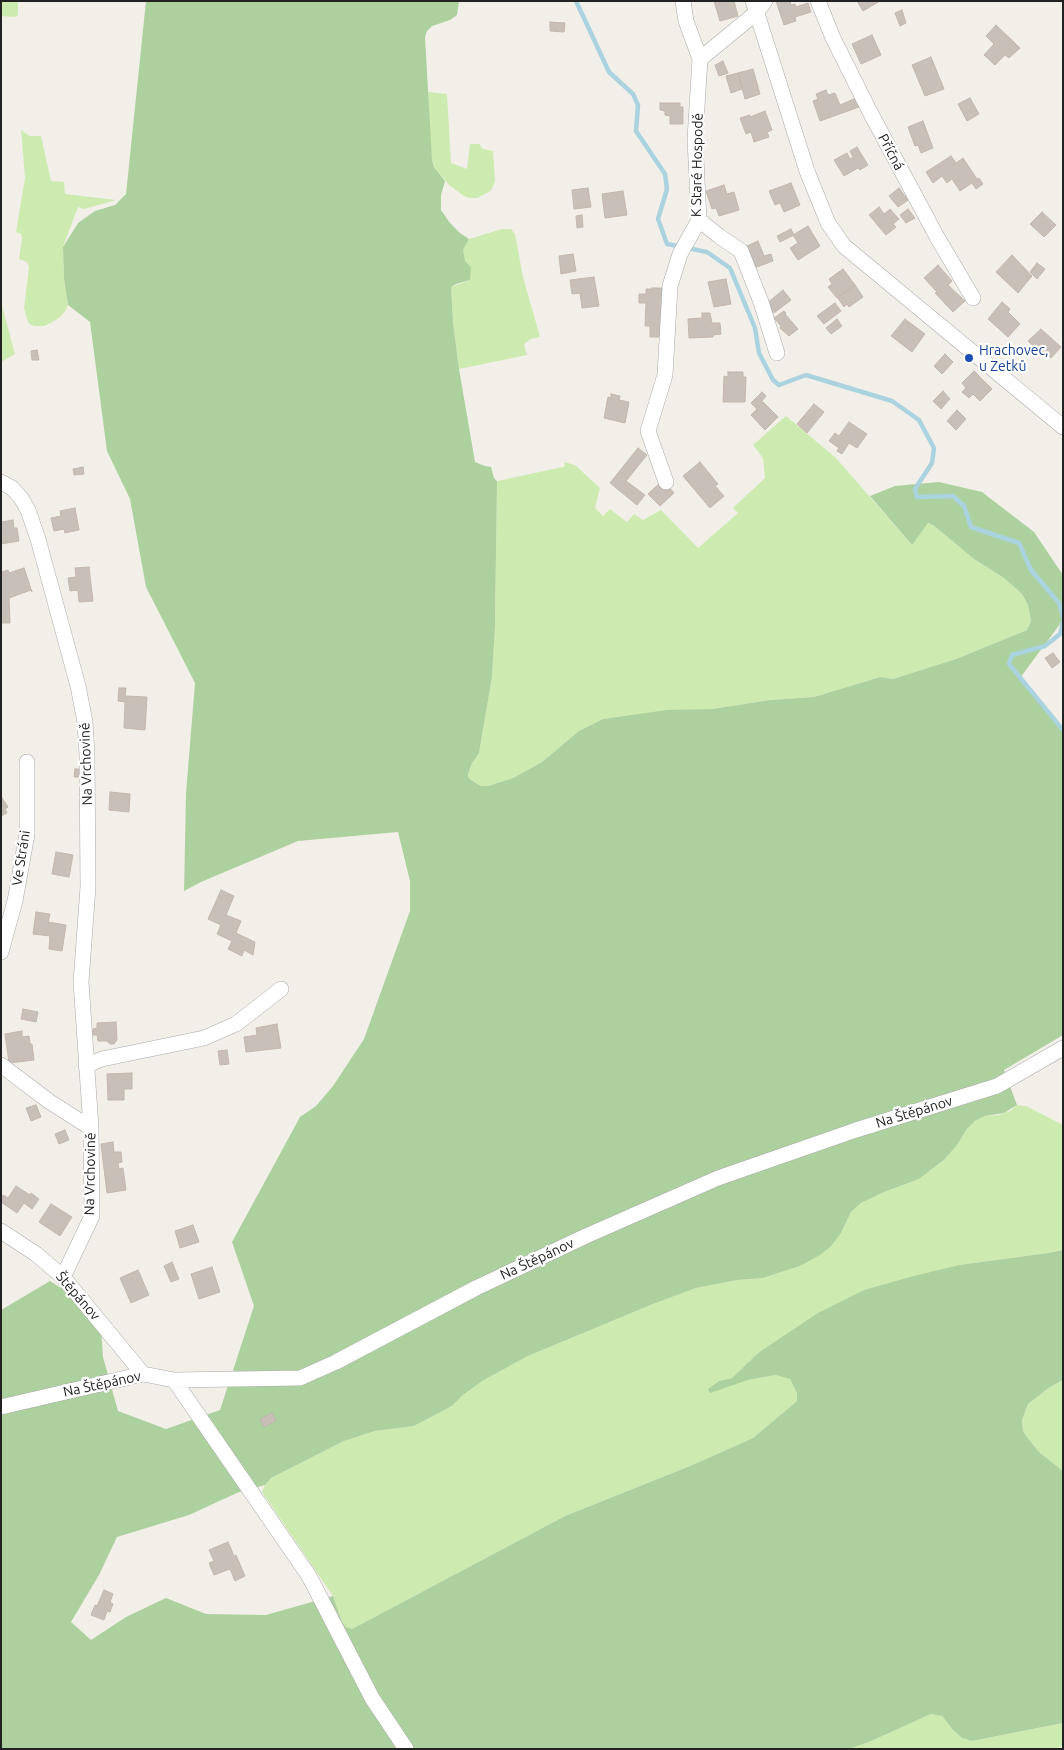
<!DOCTYPE html>
<meta charset="utf-8">
<style>
body{margin:0}
#map{position:relative;width:1064px;height:1750px;overflow:hidden;background:#f2efe9;font-family:Ubuntu,sans-serif}
canvas{display:block}
.frame{position:absolute;inset:0;border:2px solid #222;pointer-events:none}
</style>
<div id="map">
<canvas width="1064" height="1750"></canvas>
<div class="frame"></div>
</div>
<script>
const ctx = document.querySelector('canvas').getContext('2d');
ctx.lineJoin = 'round';
function fillPath(path, color) { ctx.fillStyle = color; ctx.fill(path, 'evenodd'); }
const toPath = rows => new Path2D(rows.map(r => 'M' + r).join(''));
function strokePath(path, color, width, dash) { ctx.strokeStyle = color; ctx.lineWidth = width; ctx.lineCap = dash ? 'butt' : 'round'; ctx.setLineDash(dash || []); ctx.stroke(path); }
function write(font, color, halo, rows, align = 'center') {
  ctx.font = font + ' Ubuntu,sans-serif'; ctx.lineWidth = 4.5; ctx.setLineDash([]); ctx.textBaseline = 'middle'; ctx.strokeStyle = halo; ctx.fillStyle = color; for (const [text, x, y, turn = 0] of rows) {
    ctx.save(); ctx.translate(x, y); ctx.rotate((+turn || 0) * Math.PI / 180); ctx.textAlign = isNaN(turn) ? turn : align; if (halo) ctx.strokeText(text, 0, 0); ctx.fillText(text, 0, 0); ctx.restore();
  }
}
fillPath(toPath([
 [1,1,18,1,18,15,15,17,1,16],
 [428,92,447,94,451,163,467,169,470,144,479,144,483,149,493,151,495,181,492,189,489,192,477,198,469,198,464,196,449,185,434,167,432,160,430,139],
 [21,130,30,136,41,136,51,181,64,182,65,194,116,200,84,209,78,207,63,247,64,279,68,305,66,310,60,317,51,323,44,326,35,326,31,325,28,322,24,308,29,267,27,262,19,259,22,239,21,234,16,232,25,178],
 [502,229,511,229,515,234,523,277,540,337,531,339,524,344,527,355,459,369,453,322,451,287,470,280,463,255,463,250,466,243,469,239],
 [1,302,15,354,1,362],
 [786,416,836,458,911,544,927,523,933,525,974,559,1004,578,1022,594,1028,605,1031,621,1027,630,956,659,893,679,880,677,814,697,770,700,712,709,603,719,579,731,542,762,513,778,488,786,481,786,471,780,468,777,468,774,471,765,479,753,492,677,495,626,497,481,563,467,565,466,564,462,575,465,600,488,595,508,603,516,610,509,627,522,634,514,643,520,661,510,698,548,738,513,733,508,765,478,763,458,753,445],
 [1017,1105,1026,1106,1063,1125,1063,1250,1048,1253,959,1265,864,1290,758,1353,732,1378,719,1381,748,1380,776,1375,790,1378,797,1393,797,1401,753,1438,690,1466,565,1516,352,1629,346,1627,342,1622,333,1596,262,1492,265,1485,271,1478,344,1441,375,1431,414,1426,452,1406,463,1395,484,1380,528,1356,653,1304,696,1288,738,1280,763,1278,800,1266,841,1233,851,1212,861,1203,884,1192,919,1179,945,1159,957,1145,967,1129,975,1121,985,1116,998,1115,1010,1111],
 [1063,1380,1063,1471,1039,1452,1027,1437,1023,1431,1022,1420,1028,1404,1050,1387],
 [931,1714,942,1716,953,1730,962,1738,972,1741,1063,1723,1063,1745,1057,1749,849,1749,869,1742]
]), '#cdebb0');
fillPath(toPath([
 [146,1,459,1,457,15,450,20,432,26,427,31,425,37,432,160,434,167,445,181,441,195,441,210,450,223,460,233,469,239,463,250,465,261,471,267,470,280,456,284,451,287,453,322,459,369,475,462,485,466,491,467,494,478,497,481,495,626,492,677,479,753,471,765,468,774,468,777,471,780,481,786,488,786,513,778,542,762,579,731,603,719,667,710,712,709,770,700,814,697,880,677,893,679,956,659,1027,630,1031,621,1028,605,1022,594,1004,578,974,559,933,525,928,523,912,545,870,496,895,486,939,482,982,492,1034,532,1063,575,1063,620,1020,678,1063,728,1063,1035,1004,1070,1017,1105,1004,1113,985,1116,975,1121,967,1129,957,1145,945,1159,919,1179,884,1192,861,1203,851,1212,841,1233,831,1246,820,1255,800,1266,763,1278,738,1280,696,1288,653,1304,528,1356,484,1380,463,1395,452,1406,414,1426,375,1431,344,1441,271,1478,265,1485,239,1492,189,1515,117,1537,99,1575,71,1622,91,1640,126,1617,166,1598,206,1614,266,1615,333,1596,342,1622,346,1627,352,1629,565,1516,690,1466,753,1438,797,1401,797,1393,790,1379,776,1375,748,1380,710,1393,708,1389,719,1381,732,1378,758,1353,818,1313,864,1290,910,1277,959,1265,1048,1253,1063,1250,1063,1380,1050,1387,1028,1404,1022,1420,1023,1431,1027,1437,1039,1452,1063,1471,1063,1723,972,1741,962,1738,953,1730,942,1716,931,1714,869,1742,849,1749,1,1749,1,1310,50,1281,100,1313,103,1357,118,1411,166,1429,220,1410,254,1306,232,1242,300,1117,316,1106,333,1086,364,1039,410,911,410,881,398,832,298,841,201,882,184,891,186,793,195,683,146,587,130,499,107,451,90,322,68,305,64,279,63,247,78,223,95,211,115,205,126,194]
]), '#add19e');
strokePath(toPath([
 [576,1,609,72,633,94,638,105,636,131,665,174,667,189,658,219,667,244,707,252,730,268,755,328,759,353,773,380,779,385,806,375,892,401,919,420,934,448,932,463,915,489,917,497,953,496,964,506,971,527,1019,543,1031,570,1059,603,1063,617],
 [1063,622,1060,634,1045,646,1012,655,1009,664,1063,730]
]), '#aad3df', 4.5);
const building = toPath([
 [714,1,734,1,738,16,720,21,714,1],
 [776,1,790,1,791,5,795,4,796,7,808,3,811,12,795,17,796,21,784,25,776,1],
 [857,1,880,1,863,11,857,1],
 [902,10,906,23,900,26,895,13,902,10],
 [550,22,565,23,564,32,550,31,550,22],
 [996,25,1020,48,1009,58,1005,55,995,65,984,55,994,44,986,36,996,25],
 [872,35,881,55,861,64,852,44,872,35],
 [931,57,944,89,925,96,912,65,931,57],
 [723,61,728,73,719,76,715,65,723,61],
 [753,69,760,94,745,99,738,73,753,69],
 [738,73,742,89,731,93,726,76,738,73],
 [826,90,828,95,835,93,840,105,856,98,859,107,820,121,813,101,818,99,816,94,826,90],
 [970,98,979,114,967,121,958,104,970,98],
 [660,103,680,103,680,107,683,107,683,124,670,124,670,116,665,115,665,111,660,110,660,103],
 [765,111,772,130,767,132,769,137,754,142,751,132,746,134,740,118,750,115,750,117,765,111],
 [923,121,933,148,921,153,918,145,915,146,908,127,923,121],
 [857,147,868,165,860,170,858,168,844,176,834,160,847,153,850,159,853,157,850,151,857,147],
 [951,156,956,163,963,158,977,179,979,178,983,184,976,189,972,183,960,191,952,179,947,183,942,176,933,183,926,172,951,156],
 [791,183,800,205,784,212,780,203,775,205,769,191,791,183],
 [724,185,727,194,734,192,739,210,719,216,716,208,712,209,706,191,724,185],
 [588,188,591,207,574,209,572,190,588,188],
 [899,188,908,200,898,207,889,196,899,188],
 [623,191,627,215,605,218,602,194,623,191],
 [879,207,884,214,890,209,899,219,893,224,896,227,886,235,869,215,879,207],
 [908,209,915,218,906,223,900,215,908,209],
 [1042,212,1056,225,1044,237,1030,224,1042,212],
 [582,215,583,227,577,228,576,216,582,215],
 [808,226,820,246,798,260,790,248,798,243,793,235,808,226],
 [791,229,794,235,780,242,777,236,791,229],
 [758,241,764,256,771,254,773,261,754,268,747,246,758,241],
 [573,254,576,271,561,274,559,256,573,254],
 [1012,255,1032,276,1018,293,996,272,1012,255],
 [1037,263,1045,269,1037,279,1030,272,1037,263],
 [938,265,952,281,948,285,965,301,953,312,935,293,937,292,924,278,938,265],
 [843,269,855,285,837,298,828,287,832,284,829,279,843,269],
 [594,277,599,306,582,308,580,293,572,294,570,280,594,277],
 [726,279,731,304,714,307,708,282,726,279],
 [855,285,863,297,849,307,847,304,844,307,837,297,855,285],
 [652,288,663,288,662,337,650,337,650,326,645,326,646,303,639,303,639,294,646,294,646,289,652,289,652,288],
 [783,290,791,300,774,313,766,304,783,290],
 [1002,302,1010,309,1008,312,1020,324,1008,337,988,319,1002,302],
 [835,303,841,311,824,324,817,316,835,303],
 [784,311,786,313,785,314,798,329,789,336,780,328,781,326,774,318,784,311],
 [702,313,710,313,712,323,720,323,721,334,713,335,713,337,689,338,688,319,702,318,702,313],
 [837,319,842,326,831,334,826,328,837,319],
 [905,319,925,334,912,352,891,336,905,319],
 [1041,329,1061,347,1051,358,1045,351,1042,354,1028,341,1041,329],
 [37,350,39,360,32,360,31,351,37,350],
 [945,354,953,362,942,374,934,366,945,354],
 [974,371,992,389,980,401,973,394,969,398,962,392,966,388,962,383,974,371],
 [728,372,743,372,743,377,746,377,745,402,723,402,724,376,728,377,728,372],
 [943,391,950,399,941,409,933,401,943,391],
 [762,392,766,396,761,402,763,402,778,417,765,430,751,415,757,409,751,403,762,392],
 [611,394,620,396,619,400,629,402,625,423,604,418,608,397,611,398,611,394],
 [814,404,824,412,807,433,797,424,814,404],
 [957,410,966,419,956,430,947,421,957,410],
 [849,422,867,434,857,448,849,443,842,454,837,451,839,448,829,441,835,433,839,436,849,422],
 [638,448,647,455,626,481,645,495,637,505,610,483,638,448],
 [700,462,718,484,715,486,724,496,710,508,683,476,700,462],
 [83,467,84,474,74,475,73,469,83,467],
 [663,480,674,493,660,506,648,494,663,480],
 [75,508,79,530,65,533,64,529,54,531,51,518,61,516,60,511,75,508],
 [13,520,14,528,17,528,19,541,1,544,1,522,13,520],
 [89,567,93,601,79,602,78,590,70,591,68,578,76,577,75,568,89,567],
 [24,568,32,592,31,590,9,598,10,623,1,623,1,572,8,570,9,573,24,568],
 [1053,653,1060,662,1052,668,1045,658,1053,653],
 [119,688,126,688,125,696,147,697,145,730,124,728,125,702,118,701,119,688],
 [75,769,81,769,81,777,74,777,75,769],
 [110,792,130,794,129,812,109,810,110,792],
 [1,796,8,807,5,809,7,813,1,816,1,796],
 [56,852,73,855,69,877,52,874,56,852],
 [221,890,234,896,226,915,241,921,236,933,255,942,253,955,244,950,242,956,228,949,232,941,217,934,221,925,208,919,221,890],
 [36,912,50,914,48,922,66,925,62,951,49,949,50,936,33,934,36,912],
 [23,1009,38,1012,36,1022,21,1019,23,1009],
 [116,1022,117,1040,114,1044,110,1044,107,1041,98,1041,97,1035,93,1035,93,1029,97,1028,97,1023,116,1022],
 [277,1024,281,1048,246,1052,244,1037,257,1035,256,1028,277,1024],
 [22,1031,22,1037,29,1036,30,1044,32,1044,34,1060,9,1063,5,1034,22,1031],
 [227,1050,229,1064,220,1065,218,1051,227,1050],
 [132,1073,132,1089,124,1089,124,1100,108,1100,107,1074,132,1073],
 [36,1105,41,1117,31,1121,26,1108,36,1105],
 [65,1130,69,1140,59,1144,55,1134,65,1130],
 [113,1142,114,1152,121,1152,122,1162,118,1163,119,1169,123,1168,126,1190,107,1193,101,1144,113,1142],
 [16,1186,30,1195,31,1193,39,1199,32,1209,24,1203,17,1213,1,1202,3,1195,8,1198,16,1186],
 [51,1204,72,1217,60,1236,39,1222,51,1204],
 [193,1225,199,1242,180,1248,175,1231,193,1225],
 [172,1262,179,1279,171,1282,164,1266,172,1262],
 [212,1267,220,1292,199,1299,191,1274,212,1267],
 [138,1270,149,1295,131,1303,120,1278,138,1270],
 [272,1413,276,1421,264,1427,260,1419,272,1413],
 [228,1542,234,1556,236,1555,245,1576,235,1581,230,1569,214,1575,209,1563,214,1561,209,1550,228,1542],
 [104,1590,113,1594,110,1602,113,1604,110,1612,107,1611,104,1620,91,1615,95,1605,97,1606,104,1590]
]);
fillPath(building, '#c7bfb8');
strokePath(building, '#c4b6ab', 1);
const minor = toPath([
 [683,1,686,21,700,59],
 [753,1,807,171,828,223,844,246,1063,427],
 [818,1,833,38,870,112,937,237,973,298],
 [699,220,719,236,741,251,761,302,777,353],
 [1,482,12,488,21,498,28,510,38,539,78,686,85,722,87,755,88,887,81,982,91,1128,92,1216,63,1277],
 [666,482,648,431,665,375,670,286,680,254,699,220,695,139,700,59,756,13,765,1],
 [1,952,15,901,27,834,27,762],
 [1,1065,50,1102,91,1128],
 [86,1066,102,1059,204,1038,236,1024,281,989],
 [1,1231,36,1254,63,1277,143,1374],
 [174,1380,309,1576,372,1698,406,1749],
 [1,1407,143,1374,174,1380,300,1378,336,1362,476,1288,586,1236,718,1178,856,1130,997,1086,1063,1048]
]);
strokePath(minor, '#a9a9a9', 16);
strokePath(minor, '#fff', 15);
for (const [x, y, r, color] of [
 [969,358,5,"#1a4fb4"]
]) { const dot = new Path2D(); dot.arc(x, y, r, 0, 2 * Math.PI); ctx.fillStyle = color; ctx.fill(dot); strokePath(dot, '#fff', 2); }
write('14px', '#222', '#fff', [
 ["Příčná",891,152,62],
 ["K Staré Hospodě",697,165,-89],
 ["Na Vrchovině",86,764,-92],
 ["Ve Stráni",21,858,-81],
 ["Na Štěpánov",914,1112,-17],
 ["Na Vrchovině",90,1174,-89],
 ["Na Štěpánov",537,1259,-25],
 ["Štěpánov",78,1296,49],
 ["Na Štěpánov",102,1384,-12]
]);
write('14px', '#164399', '#fff', [
 ["Hrachovec,",979,350],
 ["u Zetků",979,366]
], 'left');
</script>
